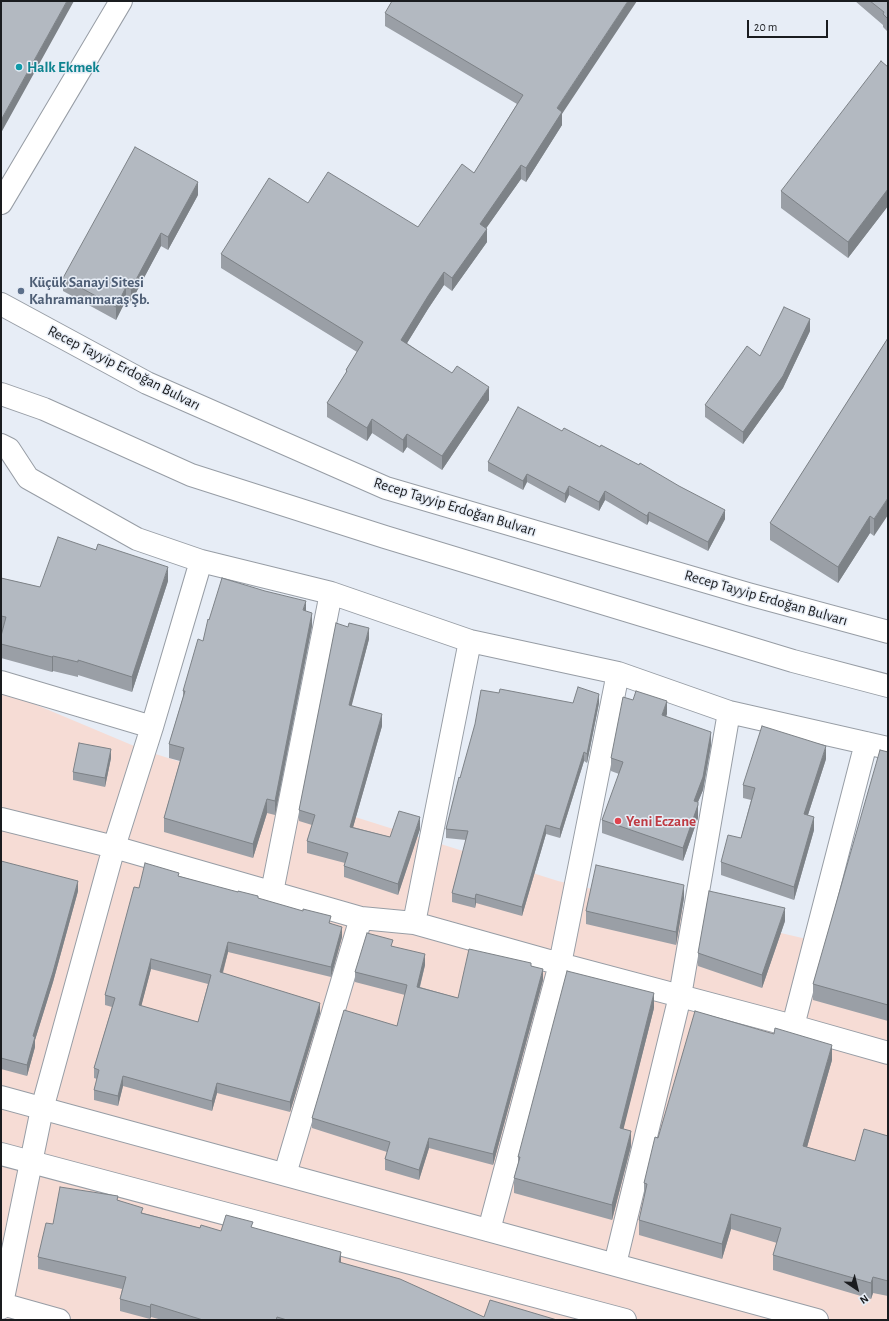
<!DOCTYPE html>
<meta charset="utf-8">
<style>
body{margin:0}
#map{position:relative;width:889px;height:1321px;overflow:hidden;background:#e7edf6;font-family:"Alegreya Sans",sans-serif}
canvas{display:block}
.frame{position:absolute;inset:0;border:2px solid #1a1c1f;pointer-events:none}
.north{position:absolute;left:837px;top:1269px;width:40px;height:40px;-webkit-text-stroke:3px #e7edf6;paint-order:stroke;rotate:145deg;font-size:11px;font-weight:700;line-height:16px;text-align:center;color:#1a1c1f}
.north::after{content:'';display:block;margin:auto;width:14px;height:18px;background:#1a1c1f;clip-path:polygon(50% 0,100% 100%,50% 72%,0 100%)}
.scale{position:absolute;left:747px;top:20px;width:81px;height:18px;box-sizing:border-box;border:2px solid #1a1c1f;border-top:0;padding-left:5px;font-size:12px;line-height:14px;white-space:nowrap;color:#1a1c1f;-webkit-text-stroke:3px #e7edf6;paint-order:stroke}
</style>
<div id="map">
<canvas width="889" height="1321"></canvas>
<div class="frame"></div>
<div class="north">N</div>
<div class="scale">20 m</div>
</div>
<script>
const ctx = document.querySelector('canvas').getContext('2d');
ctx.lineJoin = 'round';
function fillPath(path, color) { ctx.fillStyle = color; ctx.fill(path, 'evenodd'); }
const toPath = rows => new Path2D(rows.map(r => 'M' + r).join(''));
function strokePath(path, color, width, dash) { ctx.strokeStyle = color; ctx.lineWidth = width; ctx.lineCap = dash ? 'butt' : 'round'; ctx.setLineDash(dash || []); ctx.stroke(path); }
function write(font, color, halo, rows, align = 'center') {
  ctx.font = font + ' "Alegreya Sans",sans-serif'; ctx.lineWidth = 3; ctx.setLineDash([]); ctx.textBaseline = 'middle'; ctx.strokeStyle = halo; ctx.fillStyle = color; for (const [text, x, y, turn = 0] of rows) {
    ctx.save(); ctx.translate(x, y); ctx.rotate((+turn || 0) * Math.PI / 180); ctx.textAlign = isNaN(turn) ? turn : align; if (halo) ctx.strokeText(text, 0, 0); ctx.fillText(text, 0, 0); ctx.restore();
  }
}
fillPath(toPath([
 [1,690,146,751,558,881,888,958,888,1320,1,1320]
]), '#f6dcd5');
const minor = toPath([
 [1,445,9,449,28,478,137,539,201,561,331,593,470,641,618,673,729,712,888,748],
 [1,682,152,727],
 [1,819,114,847,361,918,414,923,560,964,793,1026,888,1053],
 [272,892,331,593],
 [414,923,470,641],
 [793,1026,866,743],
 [285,1174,361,918],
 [489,1230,560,964,618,673],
 [615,1264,680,996,729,712],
 [2,1304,59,1320],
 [1,1308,42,1109,114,847,152,727,201,561]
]);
const tertiary = toPath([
 [1,1097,817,1320],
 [1,1154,625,1320]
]);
const secondary = toPath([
 [1,203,121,1],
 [1,304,147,383,386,488,748,594,888,632],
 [1,394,44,409,191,475,385,537,793,661,888,686]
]);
strokePath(minor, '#979da5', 24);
strokePath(tertiary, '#979da5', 24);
strokePath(secondary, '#979da5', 24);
strokePath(minor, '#fff', 22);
strokePath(tertiary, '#fff', 22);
strokePath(secondary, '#fff', 22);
fillPath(toPath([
 [855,1,888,1,888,32,883,27,883,25],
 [385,13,562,114,562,125,526,182,521,179,486,228,487,242,452,291,444,285,428,309,407,343,489,400,442,470,407,447,403,453,372,433,367,441,327,417,327,403,346,373,346,370,357,352,221,268,221,254,308,203,418,227,474,173,517,104,385,26],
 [888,67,888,206,848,258,781,208,781,191],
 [198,195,168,250,161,246,131,302,126,300,116,320,63,291,63,278],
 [810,331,783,388,743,444,705,417,705,405,760,356],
 [888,338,874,536,870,533,838,583,770,540,770,523],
 [562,431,725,519,708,551,649,521,647,525,605,500,599,511,569,495,565,503,527,482,523,490,488,471,488,462],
 [1,578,40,587,168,581,132,692,78,675,78,677,53,671,52,672,1,658,1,636,2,631,1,631],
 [306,611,312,626,275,815,267,813,253,858,164,832,164,818,180,761,169,758,169,744,183,697,183,691,203,641,209,620],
 [348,627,369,639,351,706,382,726,353,827,390,837,420,829,398,895,344,877,344,866,345,863,307,853,307,841,312,825,299,821,299,810],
 [573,703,599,703,587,763,584,761,560,838,546,834,522,916,476,903,475,908,452,902,452,893,466,840,446,838,446,829,460,778],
 [667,714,666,716,711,745,703,790,698,802,698,818,683,861,602,833,602,820,619,774,611,771,611,758],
 [888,752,888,1021,813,1000,813,984],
 [111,758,105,787,73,780,73,772],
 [826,759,808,815,814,830,794,900,721,875,721,862,741,838,751,800,743,798,743,785],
 [1,861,78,891,53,982,35,1040,35,1047,27,1076,1,1069],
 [179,876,258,899,331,923,342,937,331,977,228,952,223,973,320,1013,290,1112,217,1093,212,1111,123,1086,118,1106,94,1100,94,1090,97,1079,94,1078,94,1068,112,1007,105,1005,105,995,139,888],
 [151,969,208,984,198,1022,141,1006],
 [684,898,676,945,586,924,586,911],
 [785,921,762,988,698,966,698,953],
 [393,946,425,965,420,987,458,998,531,966,543,980,493,1165,429,1148,419,1180,385,1170,385,1159,387,1152,312,1128,312,1118,397,1026,405,995,355,982,355,972],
 [654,1008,623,1129,631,1146,612,1220,514,1193,514,1178,518,1164,518,1157],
 [832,1060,807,1147,855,1161,888,1136,888,1296,873,1293,871,1299,773,1270,773,1255,777,1243,731,1229,722,1259,639,1235,639,1220,644,1198,644,1183,658,1138],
 [118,1200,143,1213,200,1228,221,1231,253,1228,341,1263,484,1317,557,1320,162,1320,151,1317,150,1319,120,1311,120,1299,122,1289,38,1269,38,1257]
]), '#9a9fa6');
fillPath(toPath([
 [67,1,74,1,1,133,1,120],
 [628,1,637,1,562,114,562,125,526,182,526,168,557,108],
 [521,165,521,179,480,237,480,224],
 [198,182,198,195,168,250,168,237],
 [888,189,888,206,848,258,848,242],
 [487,229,487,242,452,291,452,278],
 [161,233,161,246,131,302,131,289],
 [444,272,444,285,428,309,401,353,401,340,428,296],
 [126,287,126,300,116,320,116,307],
 [810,319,810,331,783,388,743,444,743,432],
 [489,387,489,400,442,470,442,456],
 [372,419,372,433,367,441,367,428],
 [407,434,407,447,403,453,403,440],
 [527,474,527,482,523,490,523,481],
 [569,486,569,495,565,503,565,494],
 [605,491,605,500,599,511,599,502],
 [888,498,888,515,874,536,874,519],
 [725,510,725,519,708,551,708,542],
 [649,512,649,521,647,525,647,516],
 [870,516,870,533,838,583,838,567],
 [168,567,168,581,132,692,132,677],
 [306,601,306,614,303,610],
 [312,613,312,626,275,815,275,801],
 [369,628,369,639,349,716,349,705],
 [53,656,53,671,52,672,52,657],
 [599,694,599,703,587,763,587,754],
 [667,701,667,714,662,728,662,715],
 [382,714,382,726,350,838,350,827],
 [711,732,711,745,703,790,698,802,698,818,683,861,683,848],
 [826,746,826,759,804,827,804,814],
 [111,749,111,758,105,787,105,778],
 [584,752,584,761,560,838,560,829],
 [267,799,267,813,253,858,253,844],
 [420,817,420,829,398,895,398,884],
 [814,817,814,830,794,900,794,887],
 [546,825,546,834,522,916,522,907],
 [78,881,78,891,53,982,35,1040,35,1047,27,1076,27,1065,33,1036],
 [684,885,684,898,676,945,676,932],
 [476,894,476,903,475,908,475,899],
 [785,908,785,921,762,988,762,975],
 [342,927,342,937,331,977,331,967],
 [228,942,228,952,220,982,220,972],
 [425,954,425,965,417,997,417,987],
 [151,959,151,969,139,1015,139,1005],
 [543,969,543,980,493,1165,493,1154],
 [654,993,654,1008,620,1143,620,1128],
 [320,1003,320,1013,290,1112,290,1102],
 [832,1045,832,1060,803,1161,803,1146],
 [123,1076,123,1086,118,1106,118,1096],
 [217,1083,217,1093,212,1111,212,1101],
 [631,1131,631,1146,612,1220,612,1205],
 [429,1138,429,1148,419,1180,419,1170],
 [731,1214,731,1229,722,1259,722,1244],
 [341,1252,341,1264,339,1262],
 [873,1277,873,1293,871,1299,871,1283],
 [151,1304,151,1317,150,1319,150,1307]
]), '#7d8287');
const building = toPath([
 [1,1,67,1,1,120,1,1],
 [392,1,628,1,557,108,562,112,526,168,521,165,480,224,487,229,452,278,444,272,428,296,401,340,452,373,457,366,489,387,442,456,407,434,403,440,372,419,367,428,327,403,347,371,346,370,363,342,221,254,269,178,308,203,328,172,418,227,462,164,474,173,523,95,385,13,392,1],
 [870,1,888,1,888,19,883,14,884,12,870,1],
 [881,61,888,67,888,189,848,242,781,191,881,61],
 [135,147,198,182,168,237,161,233,131,289,126,287,116,307,63,278,135,147],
 [784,307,810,319,783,376,743,432,705,405,747,346,760,356,784,307],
 [888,338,888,498,874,519,870,516,838,567,770,523,888,338],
 [518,407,562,431,564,428,600,447,601,445,639,465,640,463,679,486,725,510,708,542,649,512,647,516,605,491,599,502,569,486,565,494,527,474,523,481,488,462,518,407],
 [58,537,96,550,98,544,168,567,132,677,78,660,78,662,53,656,52,657,1,644,1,636,6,617,1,616,1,578,40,587,58,537],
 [222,578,265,591,306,601,303,610,312,613,275,801,267,799,253,844,164,818,184,748,169,744,185,691,183,691,198,639,203,641,208,619,209,620,222,578],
 [336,623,348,627,349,623,369,628,349,705,382,714,350,827,390,837,399,811,420,817,398,884,344,866,348,853,307,841,315,815,299,810,336,623],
 [578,687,599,694,587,754,584,752,560,829,546,825,522,907,476,894,475,899,452,893,468,831,446,829,459,777,460,778,475,724,481,690,499,693,500,689,573,703,578,687],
 [636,691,667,701,662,715,711,732,703,777,694,801,698,802,698,805,683,848,602,820,623,762,611,758,623,697,633,700,636,691],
 [762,726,826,746,804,814,814,817,794,887,721,862,728,835,741,838,755,788,743,785,762,726],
 [79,743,111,749,105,778,73,772,79,743],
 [880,750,888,752,888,1005,813,984,880,750],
 [1,861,78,881,53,972,33,1036,35,1037,27,1065,1,1058,1,861],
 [145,863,179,873,178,876,238,892,238,891,258,896,258,898,303,911,303,909,331,916,329,923,342,927,331,967,228,942,220,972,320,1003,290,1102,217,1083,212,1101,123,1076,118,1096,94,1090,99,1070,94,1068,115,998,105,995,134,887,139,888,145,863],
 [151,959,211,975,198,1022,139,1005,151,959],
 [596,865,684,885,676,932,586,911,596,865],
 [709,891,785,908,762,975,698,953,709,891],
 [367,933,393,940,391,946,425,954,417,987,458,998,469,949,531,963,531,966,543,969,493,1154,429,1138,419,1170,385,1159,390,1142,312,1118,344,1010,397,1026,407,985,355,972,367,933],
 [567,971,654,993,620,1128,631,1131,612,1205,514,1178,520,1157,518,1157,567,971],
 [695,1011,774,1034,775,1028,832,1045,803,1146,855,1161,864,1129,888,1136,888,1281,873,1277,871,1283,773,1255,781,1228,731,1214,722,1244,639,1220,647,1184,644,1183,655,1137,658,1138,695,1011],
 [60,1187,118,1196,117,1200,143,1208,141,1213,200,1228,201,1225,221,1231,226,1215,253,1222,251,1227,341,1252,339,1262,400,1279,484,1317,490,1300,557,1320,287,1320,277,1317,276,1320,203,1320,151,1304,150,1307,120,1299,126,1277,38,1257,46,1223,53,1224,60,1187]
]);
fillPath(building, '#b3b9c1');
strokePath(building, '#7d8287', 1);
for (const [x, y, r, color] of [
 [19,67,4,"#0f9aa8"],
 [21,291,4,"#5c6f8a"],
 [618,821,4,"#e0444e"]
]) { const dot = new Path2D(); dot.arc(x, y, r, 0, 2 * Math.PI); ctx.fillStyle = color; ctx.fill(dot); strokePath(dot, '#e7edf6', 1.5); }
write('bold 15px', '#0d838f', '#e7edf6', [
 ["Halk Ekmek",27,67]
], 'left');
write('bold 15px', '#4e5e75', '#e7edf6', [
 ["Küçük Sanayi Sitesi",29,282],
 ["Kahramanmaraş Şb.",29,299]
], 'left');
write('15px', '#1a1c1f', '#e7edf6', [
 ["Recep Tayyip Erdoğan Bulvarı",124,368,27],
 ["Recep Tayyip Erdoğan Bulvarı",455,507,17],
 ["Recep Tayyip Erdoğan Bulvarı",766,598,16]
]);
write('bold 15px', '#be3a42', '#e7edf6', [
 ["Yeni Eczane",626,821]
], 'left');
</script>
